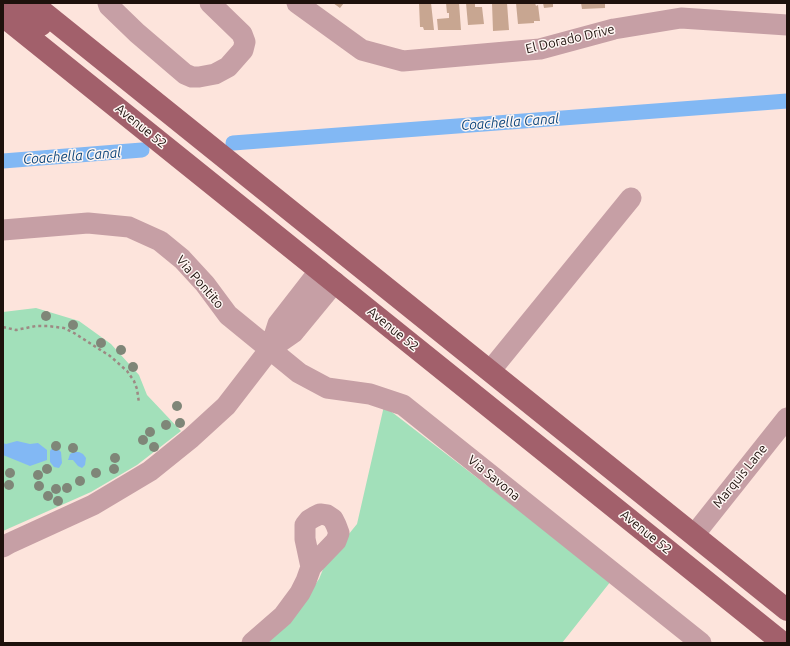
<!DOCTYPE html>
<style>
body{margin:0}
#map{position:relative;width:790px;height:646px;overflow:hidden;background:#fde4dc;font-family:Ubuntu,sans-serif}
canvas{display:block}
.frame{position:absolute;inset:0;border:4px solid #1e110c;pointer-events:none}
</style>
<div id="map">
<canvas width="790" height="646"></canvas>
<div class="frame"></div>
</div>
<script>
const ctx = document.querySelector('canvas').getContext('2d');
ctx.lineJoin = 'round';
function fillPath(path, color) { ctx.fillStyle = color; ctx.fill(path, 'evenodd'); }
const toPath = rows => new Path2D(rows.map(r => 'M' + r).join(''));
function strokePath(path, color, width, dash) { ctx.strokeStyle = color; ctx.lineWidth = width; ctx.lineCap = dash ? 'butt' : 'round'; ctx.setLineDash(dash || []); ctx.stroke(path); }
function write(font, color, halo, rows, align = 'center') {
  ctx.font = font + ' Ubuntu,sans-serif'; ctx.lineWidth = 3; ctx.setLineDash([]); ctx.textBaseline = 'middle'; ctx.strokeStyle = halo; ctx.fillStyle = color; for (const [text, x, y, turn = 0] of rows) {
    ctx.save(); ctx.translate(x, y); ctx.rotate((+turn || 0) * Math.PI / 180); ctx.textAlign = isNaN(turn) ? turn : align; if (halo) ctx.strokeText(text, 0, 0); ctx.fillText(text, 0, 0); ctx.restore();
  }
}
fillPath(toPath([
 [36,308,79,321,111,344,139,375,147,395,181,431,137,465,91,492,3,531,3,312],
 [384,406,611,581,562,643,263,643,295,613,319,579,326,562,357,524]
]), '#a2e0ba');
fillPath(toPath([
 [17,441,30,444,38,443,47,450,47,460,30,466,3,455,3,443,6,444],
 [52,448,58,449,61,452,62,463,59,468,54,467,50,462,50,451],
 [74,452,79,452,83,454,86,458,85,465,82,468,78,466,73,460,68,460,70,454]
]), '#82b8f4');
strokePath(toPath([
 [233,143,787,101],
 [3,161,142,150]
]), '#82b8f4', 15);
fillPath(toPath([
 [333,3,344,3,340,8],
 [419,3,431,3,434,30,424,30,423,27,420,27],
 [446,3,459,3,461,30,438,30,437,19,449,18,449,13,447,13],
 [466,3,475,3,475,7,482,7,484,24,468,25],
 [492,3,507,3,509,30,493,31],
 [516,3,535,3,536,6,538,5,540,21,534,21,534,23,518,24],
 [543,3,553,3,553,7,544,8],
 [581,3,605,3,605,8,582,9]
]), '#c8a691');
strokePath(toPath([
 [3,327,16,330,36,326,48,326,64,328,74,333,110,356,127,371,134,381,137,389,139,403]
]), '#9d8983', 2.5, [3, 3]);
strokePath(toPath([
 [108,3,109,6,137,33,185,74,192,77,199,77,215,74,228,67,243,50,245,42,242,34,210,3],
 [297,3,362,50,403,61,540,49,614,29,681,18,787,25],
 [3,230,88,223,129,227,160,241,182,259,205,284,228,315,299,373,327,388,370,394,403,405,701,643],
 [270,349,278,324,320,270],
 [490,371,631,198],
 [694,535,787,418],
 [3,547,10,543,93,505,150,471,191,438,226,406,270,349,293,333,335,282],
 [252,643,283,616,300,593,306,581,311,567,336,541,339,533,336,525,333,519,327,515,320,514,314,517,309,520,305,525,305,539,311,567]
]), '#c69fa5', 21);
strokePath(toPath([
 [13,3,41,25],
 [32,3,787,610],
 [3,16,783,643]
]), '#a2606b', 22);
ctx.fillStyle = '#7f8678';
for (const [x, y] of [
 [46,316],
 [73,325],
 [101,343],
 [121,350],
 [133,367],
 [177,406],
 [180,423],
 [166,425],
 [150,432],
 [143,440],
 [56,446],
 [154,447],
 [73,448],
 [115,458],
 [47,469],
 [114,469],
 [10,473],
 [96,473],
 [38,475],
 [80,481],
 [9,485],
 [39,486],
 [67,488],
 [56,489],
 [48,496],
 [58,501]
]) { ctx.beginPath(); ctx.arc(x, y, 5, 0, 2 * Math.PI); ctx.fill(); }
write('13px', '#1e110c', '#fef6f3', [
 ["El Dorado Drive",570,39,-13],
 ["Avenue 52",141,126,39],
 ["Via Pontito",200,282,49],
 ["Avenue 52",393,329,39],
 ["Marquis Lane",740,476,-51],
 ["Via Savona",494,478,39],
 ["Avenue 52",646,532,39]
]);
write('italic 14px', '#0e477d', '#fef6f3', [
 ["Coachella Canal",510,122,-4],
 ["Coachella Canal",72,156,-4]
]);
</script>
